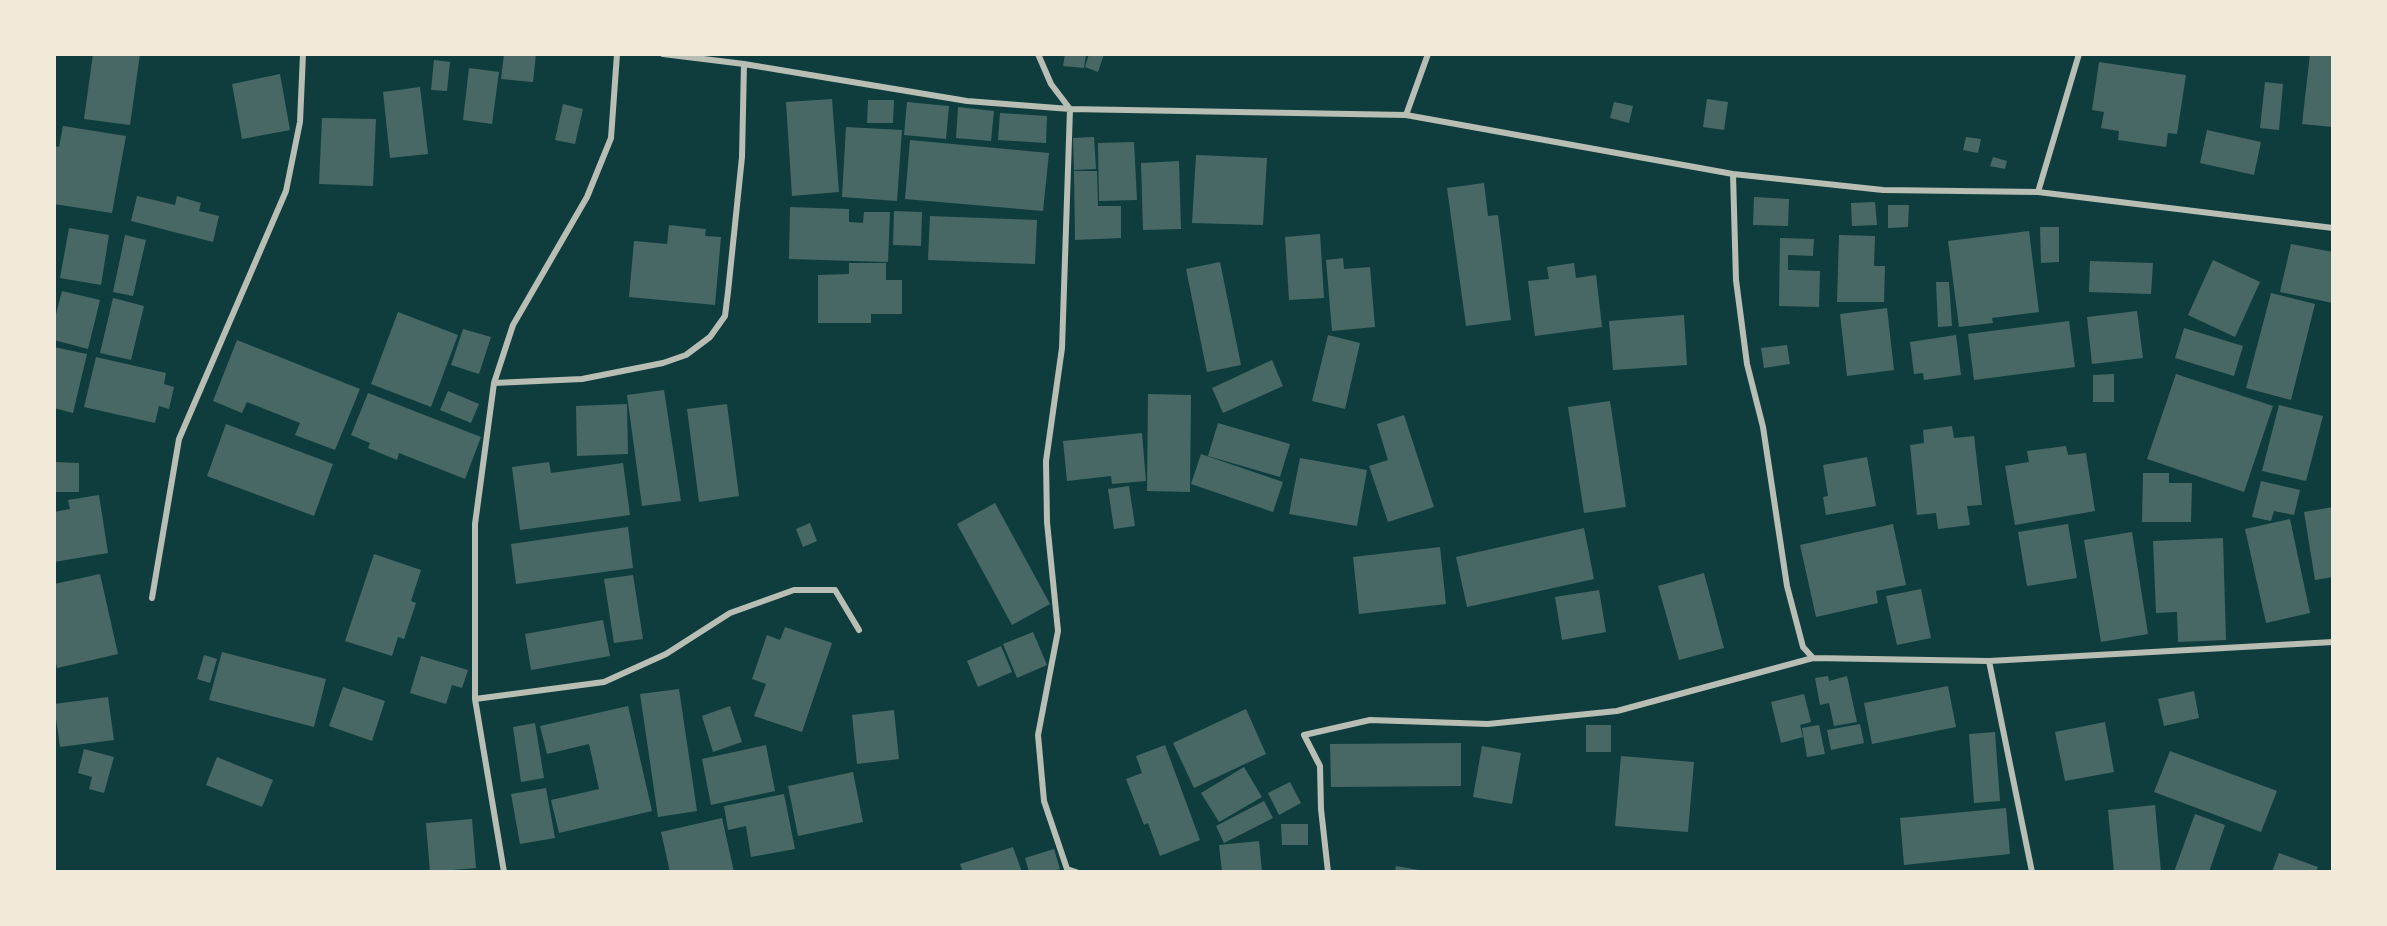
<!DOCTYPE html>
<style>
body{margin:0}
#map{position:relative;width:2387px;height:926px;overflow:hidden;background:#0f3d3e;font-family:Figtree,sans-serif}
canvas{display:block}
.frame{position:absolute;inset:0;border:56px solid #f1e9da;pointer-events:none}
</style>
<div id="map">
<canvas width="2387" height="926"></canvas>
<div class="frame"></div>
</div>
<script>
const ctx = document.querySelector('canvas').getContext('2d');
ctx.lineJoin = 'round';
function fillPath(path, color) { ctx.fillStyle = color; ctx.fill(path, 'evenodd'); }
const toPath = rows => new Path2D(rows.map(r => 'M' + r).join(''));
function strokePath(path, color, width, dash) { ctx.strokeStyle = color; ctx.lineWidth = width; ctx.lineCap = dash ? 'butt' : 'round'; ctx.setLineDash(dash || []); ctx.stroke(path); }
fillPath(toPath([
 [93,54,140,54,130,125,84,119],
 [504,54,536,54,533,82,501,79],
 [1065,54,1086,54,1084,68,1063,66],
 [1089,54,1104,54,1098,72,1085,67],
 [2310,54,2333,54,2333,127,2302,124],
 [434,60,450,62,447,91,431,90],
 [2099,62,2186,75,2177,134,2168,133,2166,147,2118,140,2119,131,2101,128,2104,112,2092,110],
 [469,68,499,72,492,124,463,120],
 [280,74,290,130,242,139,232,84],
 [2265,82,2283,84,2279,130,2260,128],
 [420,87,428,154,390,158,383,92],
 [832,99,839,192,792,196,786,102],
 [1707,99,1728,102,1724,130,1703,127],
 [868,100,894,100,893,123,867,123],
 [907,102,949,106,946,139,904,135],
 [1614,102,1633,106,1629,123,1610,118],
 [563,104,583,109,575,144,555,140],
 [958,107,994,111,991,141,956,138],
 [1000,113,1047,116,1046,143,998,140],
 [322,118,376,119,373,186,319,184],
 [63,126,126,136,112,213,54,204,54,146,59,147],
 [846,127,902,130,897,201,842,197],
 [2207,130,2261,142,2254,175,2200,163],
 [1094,137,1096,169,1074,170,1073,138],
 [1966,137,1981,139,1978,153,1963,150],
 [910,140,1049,153,1043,211,905,199],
 [1134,142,1137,200,1099,201,1098,143],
 [1196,155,1267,158,1263,225,1192,223],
 [1993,157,2007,161,2005,169,1990,166],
 [1179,161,1181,229,1143,230,1141,163],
 [1074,171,1097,171,1098,206,1121,206,1121,238,1075,240],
 [1484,183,1488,216,1498,215,1511,320,1466,326,1447,188],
 [137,196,175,205,177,196,201,203,199,211,219,216,213,242,131,221],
 [1754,197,1789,199,1788,226,1753,225],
 [1875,202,1877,225,1852,226,1851,203],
 [1888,205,1909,205,1908,227,1888,228],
 [790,207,849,209,849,222,863,223,864,212,890,212,888,262,789,259],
 [894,211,922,212,921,246,893,245],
 [930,216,1037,220,1035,264,928,260],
 [669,225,706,229,705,236,721,237,715,305,629,297,634,241,667,244],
 [2040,227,2059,227,2059,262,2041,263],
 [69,228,109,235,101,285,60,278],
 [2029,231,2039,312,1992,318,1993,323,1959,327,1948,241],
 [1320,234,1324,298,1289,300,1285,237],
 [125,235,146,240,133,296,113,292],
 [1839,235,1875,236,1874,266,1885,266,1884,302,1837,302],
 [1780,238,1814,239,1813,256,1788,255,1788,270,1820,271,1819,307,1779,306],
 [2291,244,2333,252,2333,303,2280,292],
 [1343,258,1344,269,1370,267,1375,327,1332,331,1326,260],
 [2213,260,2260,282,2235,337,2188,315],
 [2090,261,2153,263,2151,294,2089,292],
 [1220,262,1241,365,1207,372,1186,269],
 [849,263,886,263,886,280,902,280,902,314,871,314,871,323,818,323,818,275,849,274],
 [1574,263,1576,278,1596,275,1602,327,1535,336,1528,281,1549,279,1547,267],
 [1936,282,1949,282,1952,326,1938,327],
 [62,291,100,300,88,349,54,340,54,322],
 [2271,293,2315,304,2291,400,2246,388],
 [113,298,144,306,131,360,100,353],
 [1887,308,1894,370,1847,376,1840,314],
 [2137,311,2143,358,2092,364,2087,317],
 [398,312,458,335,431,407,371,384],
 [1684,315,1687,365,1613,370,1609,321],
 [2069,321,2075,367,1974,380,1968,334],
 [2184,328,2243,346,2234,376,2175,358],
 [463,329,491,337,479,374,451,365],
 [1328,335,1360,343,1345,409,1312,401],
 [1956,335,1961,375,1924,380,1923,373,1914,374,1910,342],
 [237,340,360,389,335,450,295,435,300,423,247,402,242,413,213,401],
 [1787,345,1790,364,1764,368,1761,348],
 [54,347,87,354,73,413,54,408,54,380,56,370,54,370],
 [96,357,166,373,164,384,174,387,169,409,159,406,155,423,84,407],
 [1272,360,1283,386,1223,413,1212,388],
 [2114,374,2114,402,2093,402,2093,375],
 [2176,374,2273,406,2244,492,2147,459],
 [664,390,681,501,642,506,627,395],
 [448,391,479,404,471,423,440,410],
 [368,393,481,437,465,479,399,453,397,460,368,448,370,443,351,435],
 [1148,394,1191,395,1190,492,1147,491],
 [1610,401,1626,507,1584,513,1568,407],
 [627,404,628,454,577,456,576,406],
 [727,404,739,496,699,502,687,409],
 [2279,405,2323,416,2306,481,2262,471],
 [1404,415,1434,507,1388,522,1369,466,1388,460,1377,424],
 [1218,423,1290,444,1280,477,1208,456],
 [226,424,333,464,314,516,207,476],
 [1952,426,1954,438,1974,436,1982,505,1967,506,1970,525,1938,529,1936,513,1917,515,1910,445,1924,443,1923,430],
 [1142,433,1146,481,1112,484,1111,476,1067,481,1063,441],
 [2066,446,2068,455,2086,453,2095,511,2015,525,2005,466,2029,462,2027,451],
 [1201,454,1283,482,1273,512,1191,484],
 [1867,457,1876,506,1826,515,1823,497,1828,496,1823,465],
 [1300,458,1367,470,1357,526,1289,514],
 [54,462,79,463,79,492,54,492],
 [549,462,551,473,623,463,630,515,520,530,512,467],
 [2143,473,2169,473,2169,483,2192,483,2191,522,2142,522],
 [2261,481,2300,490,2294,515,2274,511,2271,521,2252,517],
 [1129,486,1135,526,1114,529,1108,489],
 [99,495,108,553,54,562,54,512,70,509,68,500],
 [995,503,1050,604,1012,625,957,524],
 [2333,507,2333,577,2315,580,2304,512],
 [2290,519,2310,613,2266,623,2245,529],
 [810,523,817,541,803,547,796,529],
 [1893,524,1906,585,1876,591,1878,603,1816,617,1800,545],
 [2068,524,2077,578,2027,586,2018,532],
 [628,527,633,568,516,584,511,544],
 [1584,528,1594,579,1467,607,1456,557],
 [2132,532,2148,634,2101,642,2084,540],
 [2223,538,2226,640,2178,642,2177,612,2156,613,2153,541],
 [1440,547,1446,604,1359,614,1353,557],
 [374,554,421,570,411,601,416,603,404,639,398,637,392,656,345,641],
 [1704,573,1724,648,1679,660,1658,586],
 [100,574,118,654,57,668,54,654,54,584],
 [633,575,643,639,614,643,604,579],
 [1921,589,1931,638,1897,645,1886,596],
 [1599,590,1606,632,1562,640,1555,597],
 [603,620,610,656,531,670,525,634],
 [785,627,832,643,802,732,754,716,766,684,752,679,767,635,780,640],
 [1033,632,1047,665,1017,678,1003,644],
 [1001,646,1012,672,978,687,967,661],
 [222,652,326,679,314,727,209,700],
 [204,655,217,659,210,683,197,679],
 [421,656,468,670,462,688,452,685,446,704,410,693],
 [1828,676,1829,681,1847,676,1857,722,1834,726,1829,703,1820,705,1815,678],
 [1948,686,1956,727,1872,744,1864,703],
 [343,687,385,701,372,741,329,726],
 [679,689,697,811,658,817,640,694],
 [2194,691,2199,718,2164,726,2158,699],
 [1804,694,1811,722,1800,725,1803,737,1781,743,1771,702],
 [108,697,114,740,60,747,54,704],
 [628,706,652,811,559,833,551,800,599,789,589,744,547,754,540,726],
 [730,706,742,742,713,752,702,716],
 [1246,709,1266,754,1194,788,1173,743],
 [894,710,899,759,857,764,852,715],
 [2105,722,2114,772,2065,781,2055,732],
 [535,723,544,778,521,782,513,727],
 [1860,724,1864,743,1831,750,1827,730],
 [1586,725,1611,725,1611,752,1586,752],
 [1819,725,1825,754,1807,757,1802,728],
 [1995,732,2000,801,1974,803,1969,734],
 [1461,743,1461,786,1331,787,1330,744],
 [766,745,775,791,711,805,702,759],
 [1165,745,1200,840,1160,856,1148,823,1144,825,1126,779,1142,773,1136,756],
 [1482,746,1521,753,1512,804,1473,797],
 [84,749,114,757,104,793,89,789,92,777,78,773],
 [2170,751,2277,791,2261,832,2154,792],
 [1621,756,1694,762,1688,832,1615,826],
 [217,757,273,780,262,807,206,785],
 [1244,767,1262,797,1219,822,1201,793],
 [853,772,863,822,798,836,788,786],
 [1290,782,1301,803,1279,815,1268,793],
 [546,788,555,838,520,844,511,794],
 [784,794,795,849,751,857,746,826,728,830,724,806],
 [1264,801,1273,818,1224,843,1216,826],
 [2155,805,2161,872,2114,872,2108,810],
 [2006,808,2010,854,1904,865,1900,818],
 [2195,814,2225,825,2209,872,2174,872],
 [722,818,734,872,670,872,661,832],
 [472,819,476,868,430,872,426,823],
 [1281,824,1308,824,1308,845,1282,845],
 [1259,841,1262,872,1222,872,1219,845],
 [1013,847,1022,872,963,872,960,864],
 [1054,849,1060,869,1048,872,1029,872,1025,858],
 [2279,853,2318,867,2316,872,2272,872],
 [1396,866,1424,871,1424,872,1395,872]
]), '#486865');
strokePath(toPath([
 [663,54,744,64,967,101,1070,109,1406,115,1733,174,1883,190,2038,192,2333,228],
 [1038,54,1051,84,1070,109,1062,348,1046,461,1047,522,1058,631,1038,735,1044,801,1067,869,1076,872],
 [1406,115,1428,54],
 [1733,174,1736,280,1747,364,1763,427,1787,586,1803,647,1813,658,1989,661,2333,642],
 [2038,192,2079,54],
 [494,383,513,325,587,197,611,138,617,54],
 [152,598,179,439,286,191,300,122,303,54],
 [1989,661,2032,872],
 [475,699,604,682,666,654,730,613,794,590,835,590,859,630],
 [504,872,475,699,475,524,494,383,582,379,663,363,686,355,710,337,725,316,728,292,742,157,744,64],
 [1328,872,1321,809,1320,766,1304,735,1370,720,1488,724,1617,711,1813,658]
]), '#b8beb3', 6);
</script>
